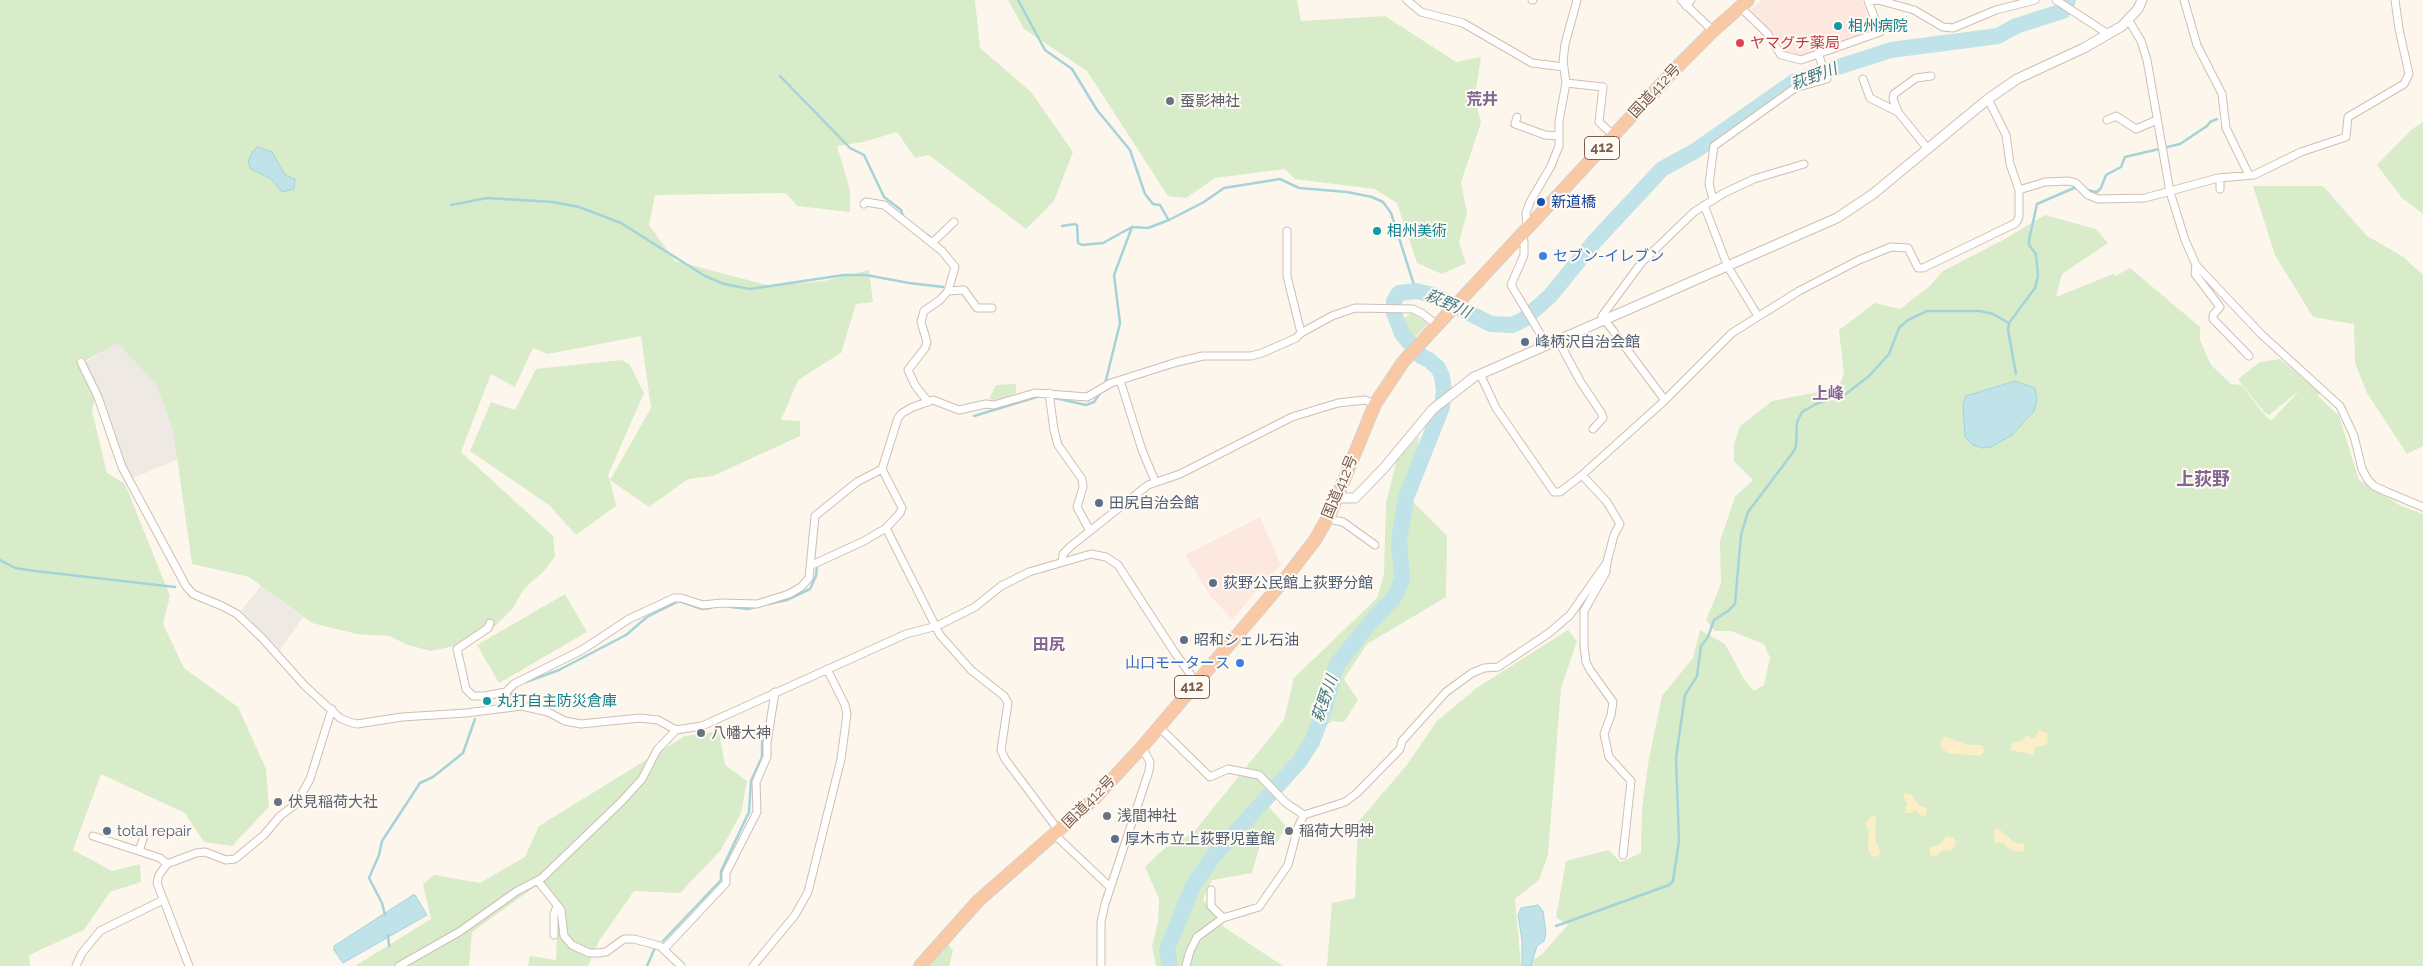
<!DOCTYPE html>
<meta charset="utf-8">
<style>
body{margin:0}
canvas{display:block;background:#fdf6ec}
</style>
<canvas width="2423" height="966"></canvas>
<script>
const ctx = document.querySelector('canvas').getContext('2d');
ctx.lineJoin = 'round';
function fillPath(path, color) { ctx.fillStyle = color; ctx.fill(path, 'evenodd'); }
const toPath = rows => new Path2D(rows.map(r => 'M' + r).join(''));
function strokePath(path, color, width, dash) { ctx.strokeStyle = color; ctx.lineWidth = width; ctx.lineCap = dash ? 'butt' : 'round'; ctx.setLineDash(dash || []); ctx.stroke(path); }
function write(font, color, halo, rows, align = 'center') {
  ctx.font = font + ' Raleway,"Noto Sans JP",sans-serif'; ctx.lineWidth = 4; ctx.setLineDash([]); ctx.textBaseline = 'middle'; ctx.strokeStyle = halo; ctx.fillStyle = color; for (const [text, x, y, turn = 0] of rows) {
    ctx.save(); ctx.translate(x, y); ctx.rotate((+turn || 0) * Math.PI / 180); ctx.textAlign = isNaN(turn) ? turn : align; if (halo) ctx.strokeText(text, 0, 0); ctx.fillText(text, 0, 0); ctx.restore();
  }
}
fillPath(toPath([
 [1762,0,1862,0,1872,29,1870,33,1799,56,1781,50,1749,13,1749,11],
 [1260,517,1281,565,1257,589,1233,620,1211,597,1185,555]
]), '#fde8e0');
fillPath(toPath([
 [119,342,158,366,181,458,131,479,124,466,101,394,85,362],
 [261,586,303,617,280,650,241,611]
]), '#efe9e4');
fillPath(toPath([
 [0,0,975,0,980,48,1031,92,1073,152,1054,201,1026,229,929,155,915,158,897,132,863,142,837,146,850,190,850,212,797,206,786,193,655,195,649,225,675,261,771,286,824,281,869,270,873,302,856,304,841,353,798,380,781,420,800,421,800,436,713,476,688,479,649,507,610,480,616,506,576,535,549,505,470,451,491,402,515,410,536,369,622,360,630,365,644,393,608,475,610,480,651,408,641,336,548,354,533,348,515,387,491,374,461,452,553,536,555,556,546,569,524,589,513,608,495,626,454,646,431,651,408,645,389,636,357,634,312,623,249,577,192,564,173,429,156,384,118,343,79,364,95,398,92,411,107,473,125,484,170,596,163,624,184,668,238,707,266,769,269,807,232,846,204,842,185,813,101,774,73,850,112,871,140,864,141,882,110,892,84,930,29,955,30,966,0,966],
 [1008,0,1297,0,1301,21,1385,16,1456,62,1481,57,1475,97,1481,123,1461,182,1467,213,1459,242,1466,263,1442,274,1417,263,1397,203,1375,189,1295,179,1285,169,1215,178,1186,198,1168,196,1087,71,1024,29],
 [2423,122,2423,214,2402,198,2377,165,2411,130],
 [2253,186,2323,186,2367,236,2402,256,2423,275,2423,446,2407,454,2367,393,2355,363,2354,324,2313,317,2275,255],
 [2045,215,2096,229,2108,243,2062,274,2056,297,2113,274,2115,276,2130,268,2200,327,2200,340,2211,365,2231,384,2242,385,2261,411,2271,421,2300,390,2269,415,2264,412,2238,379,2260,362,2280,359,2320,393,2318,396,2339,416,2359,480,2401,506,2423,514,2423,966,1525,966,1542,954,1568,925,1556,917,1566,861,1608,850,1621,862,1641,853,1642,808,1649,758,1662,696,1693,658,1700,630,1725,644,1744,679,1754,691,1764,685,1770,658,1764,644,1731,631,1715,631,1706,620,1721,584,1720,541,1735,497,1753,480,1734,461,1734,444,1740,426,1772,401,1838,388,1844,374,1839,330,1875,303,1900,309,1930,286,1943,271,2003,240],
 [1412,313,1428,324,1414,338,1401,320],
 [1016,384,1016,393,1007,398,993,400,989,399,996,385],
 [1419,436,1417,453,1411,471,1412,501,1447,536,1446,597,1367,644,1344,679,1358,700,1344,722,1332,721,1301,746,1269,807,1286,826,1277,843,1260,845,1252,873,1212,880,1203,899,1224,927,1283,966,1156,966,1152,946,1158,922,1159,899,1145,867,1165,848,1193,833,1284,720,1294,678,1377,598,1384,574,1386,503,1397,459],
 [565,594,587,632,499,683,477,645],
 [1568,630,1577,641,1561,688,1548,855,1539,880,1515,899,1521,966,1327,966,1332,903,1355,898,1358,822,1406,766,1437,721,1478,687],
 [719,731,725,765,747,781,741,813,721,850,680,893,634,891,599,941,588,966,528,966,530,956,556,960,558,912,536,886,472,932,469,966,355,966,431,919,423,884,434,875,480,883,525,857,539,826,685,736],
 [948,944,953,951,949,966,929,966]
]), '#d8ecc9');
fillPath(toPath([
 [2039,730,2047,733,2048,743,2043,746,2036,747,2033,755,2011,750,2011,744,2022,740,2026,735,2032,738,2035,737],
 [1944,736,1967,745,1982,745,1985,751,1980,756,1947,753,1940,745],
 [1905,793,1912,795,1919,805,1927,808,1926,815,1921,816,1916,810,1911,813,1906,813,1905,807,1908,803,1903,798],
 [1871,816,1876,817,1875,839,1881,853,1877,857,1872,856,1868,850,1869,831,1865,824],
 [1998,828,2015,843,2024,844,2025,850,2018,852,2008,848,2004,843,1995,843,1994,830],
 [1947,836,1953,838,1956,842,1952,851,1943,850,1936,856,1930,855,1930,847,1939,845]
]), '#fcefc7');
const water = toPath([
 [258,147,272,152,285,175,295,179,294,189,282,192,271,179,251,169,248,164,249,159,253,151,258,147],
 [2015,381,2035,388,2037,399,2034,411,2012,435,1991,447,1982,448,1973,445,1965,437,1963,404,1966,396,2015,381],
 [413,895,415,895,427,915,343,963,334,950,334,946,413,895],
 [1538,905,1543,911,1546,933,1544,941,1537,946,1531,966,1522,966,1522,941,1518,915,1521,908,1538,905]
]);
fillPath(water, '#bfe3e8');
strokePath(water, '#a5d3da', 1);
strokePath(toPath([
 [1018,0,1045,50,1072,69,1097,110,1130,150,1145,194,1153,204,1160,205,1168,219],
 [780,76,850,148,864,155,884,197,901,210,903,216],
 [2087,190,2097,192,2101,188,2106,175,2121,167,2125,157,2180,144,2207,126,2210,122,2217,119],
 [451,205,487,198,553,202,579,207,621,223,705,276,724,284,750,289,844,275,866,275,909,283,943,287],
 [1062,226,1075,224,1077,225,1078,243,1082,245,1103,243,1132,227],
 [923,232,929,236],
 [2016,374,2008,330,2009,323,2035,288,2038,276,2036,254,2029,245,2029,240,2037,204,2074,188,2079,189],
 [1105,384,1120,323,1114,275,1132,227,1148,228,1169,220,1204,202,1224,188,1280,179,1299,188,1347,192,1372,197,1383,202,1391,213,1416,291],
 [1055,398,1086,405,1094,402,1103,389],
 [974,416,1040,396],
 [0,560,15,568,35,571,175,587],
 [768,604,787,600,810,589,816,576,817,566],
 [731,607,748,609,755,607],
 [526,682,559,670,626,635,647,617,679,601,702,609,711,608],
 [512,700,511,692,515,687],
 [385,915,382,903,369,878,379,855,382,841,420,783,433,777,463,753,475,719],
 [1556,926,1669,885,1673,881,1679,841,1676,758,1685,695,1697,676,1701,646,1708,637,1714,620,1728,611,1735,604,1741,535,1748,512,1791,455,1796,447,1797,422,1802,412,1816,404,1847,393,1869,376,1889,354,1899,328,1908,320,1927,311,1980,311,1993,314,2009,323],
 [388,935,389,946],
 [663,941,721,880,721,871,749,812,751,781,762,757,762,741],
 [647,966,654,950]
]), '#a5d3da', 2.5);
strokePath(toPath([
 [1170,966,1167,949,1193,886,1212,858,1299,762,1312,742,1325,708,1336,666,1368,625,1396,595,1402,579,1399,541,1406,498,1442,407,1444,391,1442,376,1438,368,1429,360,1421,356,1402,334,1394,313,1394,301,1399,293,1416,291,1433,295,1491,324,1512,325,1523,320,1550,296,1594,242,1662,169,1695,151,1795,81,1891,50,1998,36,2016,26,2063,11,2068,0]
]), '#bfe3e8', 16);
const minor = toPath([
 [1407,0,1421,12,1463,23,1532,63,1564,67],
 [1532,0,1533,0],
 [1681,0,1713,31],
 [2056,0,2108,34],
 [2184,0,2197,45,2222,94,2226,128,2249,175],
 [1686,6,1691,0],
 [1740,7,1767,33,1781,55,1801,60,1880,32,1868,1,1878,0,1914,10,1943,27,1953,28,1996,10,2035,0],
 [2128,19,2141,41,2147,60,2170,192,2185,240,2196,265,2261,334,2340,406,2354,436,2362,469,2368,480,2374,486,2387,492,2423,507],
 [1863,79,1870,98,1898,112],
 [1566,83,1603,87,1599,122,1614,136],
 [1517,117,1515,124,1545,135,1559,136],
 [2107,120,2116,116,2136,129,2157,120],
 [1927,148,1898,112,1893,99,1894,94,1916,78,1931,76],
 [2220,189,2220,178],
 [2019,190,2045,182,2069,181,2076,183,2088,195,2098,199,2145,198,2218,178,2254,175,2301,152,2346,137,2348,117,2404,84,2409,74,2399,29,2395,0],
 [1713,199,1709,184,1714,146,1795,88,1827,79,1818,53],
 [864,204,866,202,884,205,942,251,955,267,948,291,964,290,977,308,992,308],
 [1704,205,1728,267,1758,316],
 [1527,227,1526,213,1530,202,1551,166,1559,146,1559,121,1566,83,1563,61,1565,44,1577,0],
 [1287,231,1287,276,1301,333],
 [1521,234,1524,242,1524,255,1511,285,1547,345],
 [933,242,954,222],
 [2196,265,2195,274,2220,307,2213,315,2213,319,2249,356],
 [1558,340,1580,381,1602,414,1603,418,1593,429],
 [81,362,98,397,122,467,186,586,193,594,222,606,237,614,263,639,305,686,340,718,349,722,357,724,402,717,466,713,522,706,548,712,565,721,581,724,640,718,658,720,676,730,702,726,906,634,937,626,975,607,1001,586,1029,572,1091,554,1106,557,1118,565,1175,653,1196,682],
 [1480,374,1496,408,1554,492,1560,492,1582,475,1662,403,1732,333,1799,291,1859,260,1891,247,1908,248,1918,268,1923,268,2016,223,2019,217,2019,190,2010,164,2006,135,1988,99],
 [1120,380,1142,450,1155,481],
 [1049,393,1054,430,1058,445,1082,479,1083,487,1077,507,1090,531],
 [1664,399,1602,316,1642,262,1694,212,1724,193,1754,179,1804,164],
 [928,402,915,385,908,370,925,348,927,342,921,322,924,311,940,300,948,291],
 [1328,519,1343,522,1375,545],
 [886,528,940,635,971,670,1004,696,1008,703,1001,750,1005,759,1059,831],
 [1062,561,1063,554,1071,546,1148,485,1180,474,1292,417,1338,403,1365,400,1375,404],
 [1607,562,1606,572,1584,611,1584,646,1586,662,1590,670,1613,702,1611,715,1604,734,1609,757,1631,781,1623,855],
 [812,565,864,541,886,528,900,513,902,508,882,469],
 [490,623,488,628,457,649,466,689,473,696,484,696,506,692],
 [508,708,506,692,514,684,582,650,629,619,674,598,681,598,703,605,721,603,757,604,789,594,801,587,809,578,815,516,857,482,882,469,898,418,902,413,913,407,933,400,959,410,986,404,994,405,1035,393,1087,397,1111,383,1177,362,1203,356,1251,356,1262,353,1296,338,1301,333,1332,316,1355,308,1413,309,1423,314,1437,325],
 [1159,727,1210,777,1228,769,1259,775,1286,803,1304,815],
 [1055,835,1110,887],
 [93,836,160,858,167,864],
 [139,851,143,839],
 [538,881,561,910,564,936,572,945,589,953,598,953,606,952,624,939,634,939,660,946,681,966],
 [1223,918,1259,907,1288,865,1298,827,1304,815,1345,802,1357,793,1400,749,1402,741,1446,692,1472,673,1484,668,1498,667,1549,633,1570,615,1607,562,1614,535,1620,524,1607,502,1582,475],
 [554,935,554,914,557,906],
 [664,949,726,883,726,873,757,812,756,782,767,757,767,743,775,692],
 [76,966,82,953,100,931,163,900],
 [189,966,157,883,159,875,167,864,196,853,205,852,226,860,235,859,264,835,280,816,296,804,310,779,332,709],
 [399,966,459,932,517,891,542,878,621,802,642,779,657,750,676,730],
 [753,966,795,915,808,892,841,759,847,714,845,705,827,669],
 [1101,966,1101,922,1105,904,1149,771,1150,762,1142,747],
 [1186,966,1190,951,1197,937,1223,918,1211,906,1211,890]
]);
const tertiary = toPath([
 [1338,498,1355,498,1384,468,1433,409,1474,377,1837,218,1873,194,1988,99,2017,79,2084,48,2122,26,2138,9,2142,0]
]);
const trunk = toPath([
 [920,966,978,901,1094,799,1142,747,1285,579,1315,540,1330,514,1375,404,1403,362,1679,65,1713,31,1748,0]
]);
strokePath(minor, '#d1beb0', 9);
strokePath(tertiary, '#d1beb0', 11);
strokePath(trunk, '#dad1cd', 14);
strokePath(minor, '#fff', 7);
strokePath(tertiary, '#fff', 9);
strokePath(trunk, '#f9c8a4', 12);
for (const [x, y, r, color] of [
 [1838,26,5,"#0f9aa8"],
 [1740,43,5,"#e0444e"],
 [1170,101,5,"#6b7280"],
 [1541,202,5,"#1a4fb4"],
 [1377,231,5,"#0f9aa8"],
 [1543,256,5,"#3f7fe0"],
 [1525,342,5,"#5c6f8a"],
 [1099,503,5,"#5c6f8a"],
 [1213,583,5,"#5c6f8a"],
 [1184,640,5,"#5c6f8a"],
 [1240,663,5,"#3f7fe0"],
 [487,701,5,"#0f9aa8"],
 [701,733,5,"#6b7280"],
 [278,802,5,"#6b7280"],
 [1107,816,5,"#6b7280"],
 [107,831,5,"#5c6f8a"],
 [1289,831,5,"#6b7280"],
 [1115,839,5,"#5c6f8a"]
]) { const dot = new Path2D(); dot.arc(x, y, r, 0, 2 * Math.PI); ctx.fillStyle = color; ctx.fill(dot); strokePath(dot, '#fffaf3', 2); }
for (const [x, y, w] of [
 [1602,148,35],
 [1192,687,35]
]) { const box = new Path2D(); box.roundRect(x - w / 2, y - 11.5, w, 23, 4); ctx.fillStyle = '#fffaf3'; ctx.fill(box); strokePath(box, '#7a5c4d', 1); }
write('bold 14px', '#7a5c4d', null, [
 ["412",1602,148],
 ["412",1192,687]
]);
write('15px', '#0d838f', '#fffaf3', [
 ["相州病院",1848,26],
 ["相州美術",1387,231],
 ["丸打自主防災倉庫",497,701]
], 'left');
write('15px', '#be3a42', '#fffaf3', [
 ["ヤマグチ薬局",1750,43]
], 'left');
write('15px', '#7a5c4d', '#fffaf3', [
 ["国道412号",1655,91,-47],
 ["国道412号",1340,487,-67],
 ["国道412号",1089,802,-45]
]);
write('15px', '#5b616d', '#fffaf3', [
 ["蚕影神社",1180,101],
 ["八幡大神",711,733],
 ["伏見稲荷大社",288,802],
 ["浅間神社",1117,816],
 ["稲荷大明神",1299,831]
], 'left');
write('15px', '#164399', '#fffaf3', [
 ["新道橋",1551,202]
], 'left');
write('15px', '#366cbe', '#fffaf3', [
 ["セブン-イレブン",1553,256],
 ["山口モータース",1230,663,"right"]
], 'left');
write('15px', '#4e5e75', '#fffaf3', [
 ["峰柄沢自治会館",1535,342],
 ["田尻自治会館",1109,503],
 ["荻野公民館上荻野分館",1223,583],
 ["昭和シェル石油",1194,640],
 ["total repair",117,831],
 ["厚木市立上荻野児童館",1125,839]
], 'left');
write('italic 16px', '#437c86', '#fffaf3', [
 ["萩野川",1814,77,-21],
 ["萩野川",1448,304,24],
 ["萩野川",1325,699,-71]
]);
write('bold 16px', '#846695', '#fffaf3', [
 ["荒井",1482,100],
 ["上峰",1828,394],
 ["田尻",1049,645]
]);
write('bold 18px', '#846695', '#fffaf3', [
 ["上荻野",2203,480]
]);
</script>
